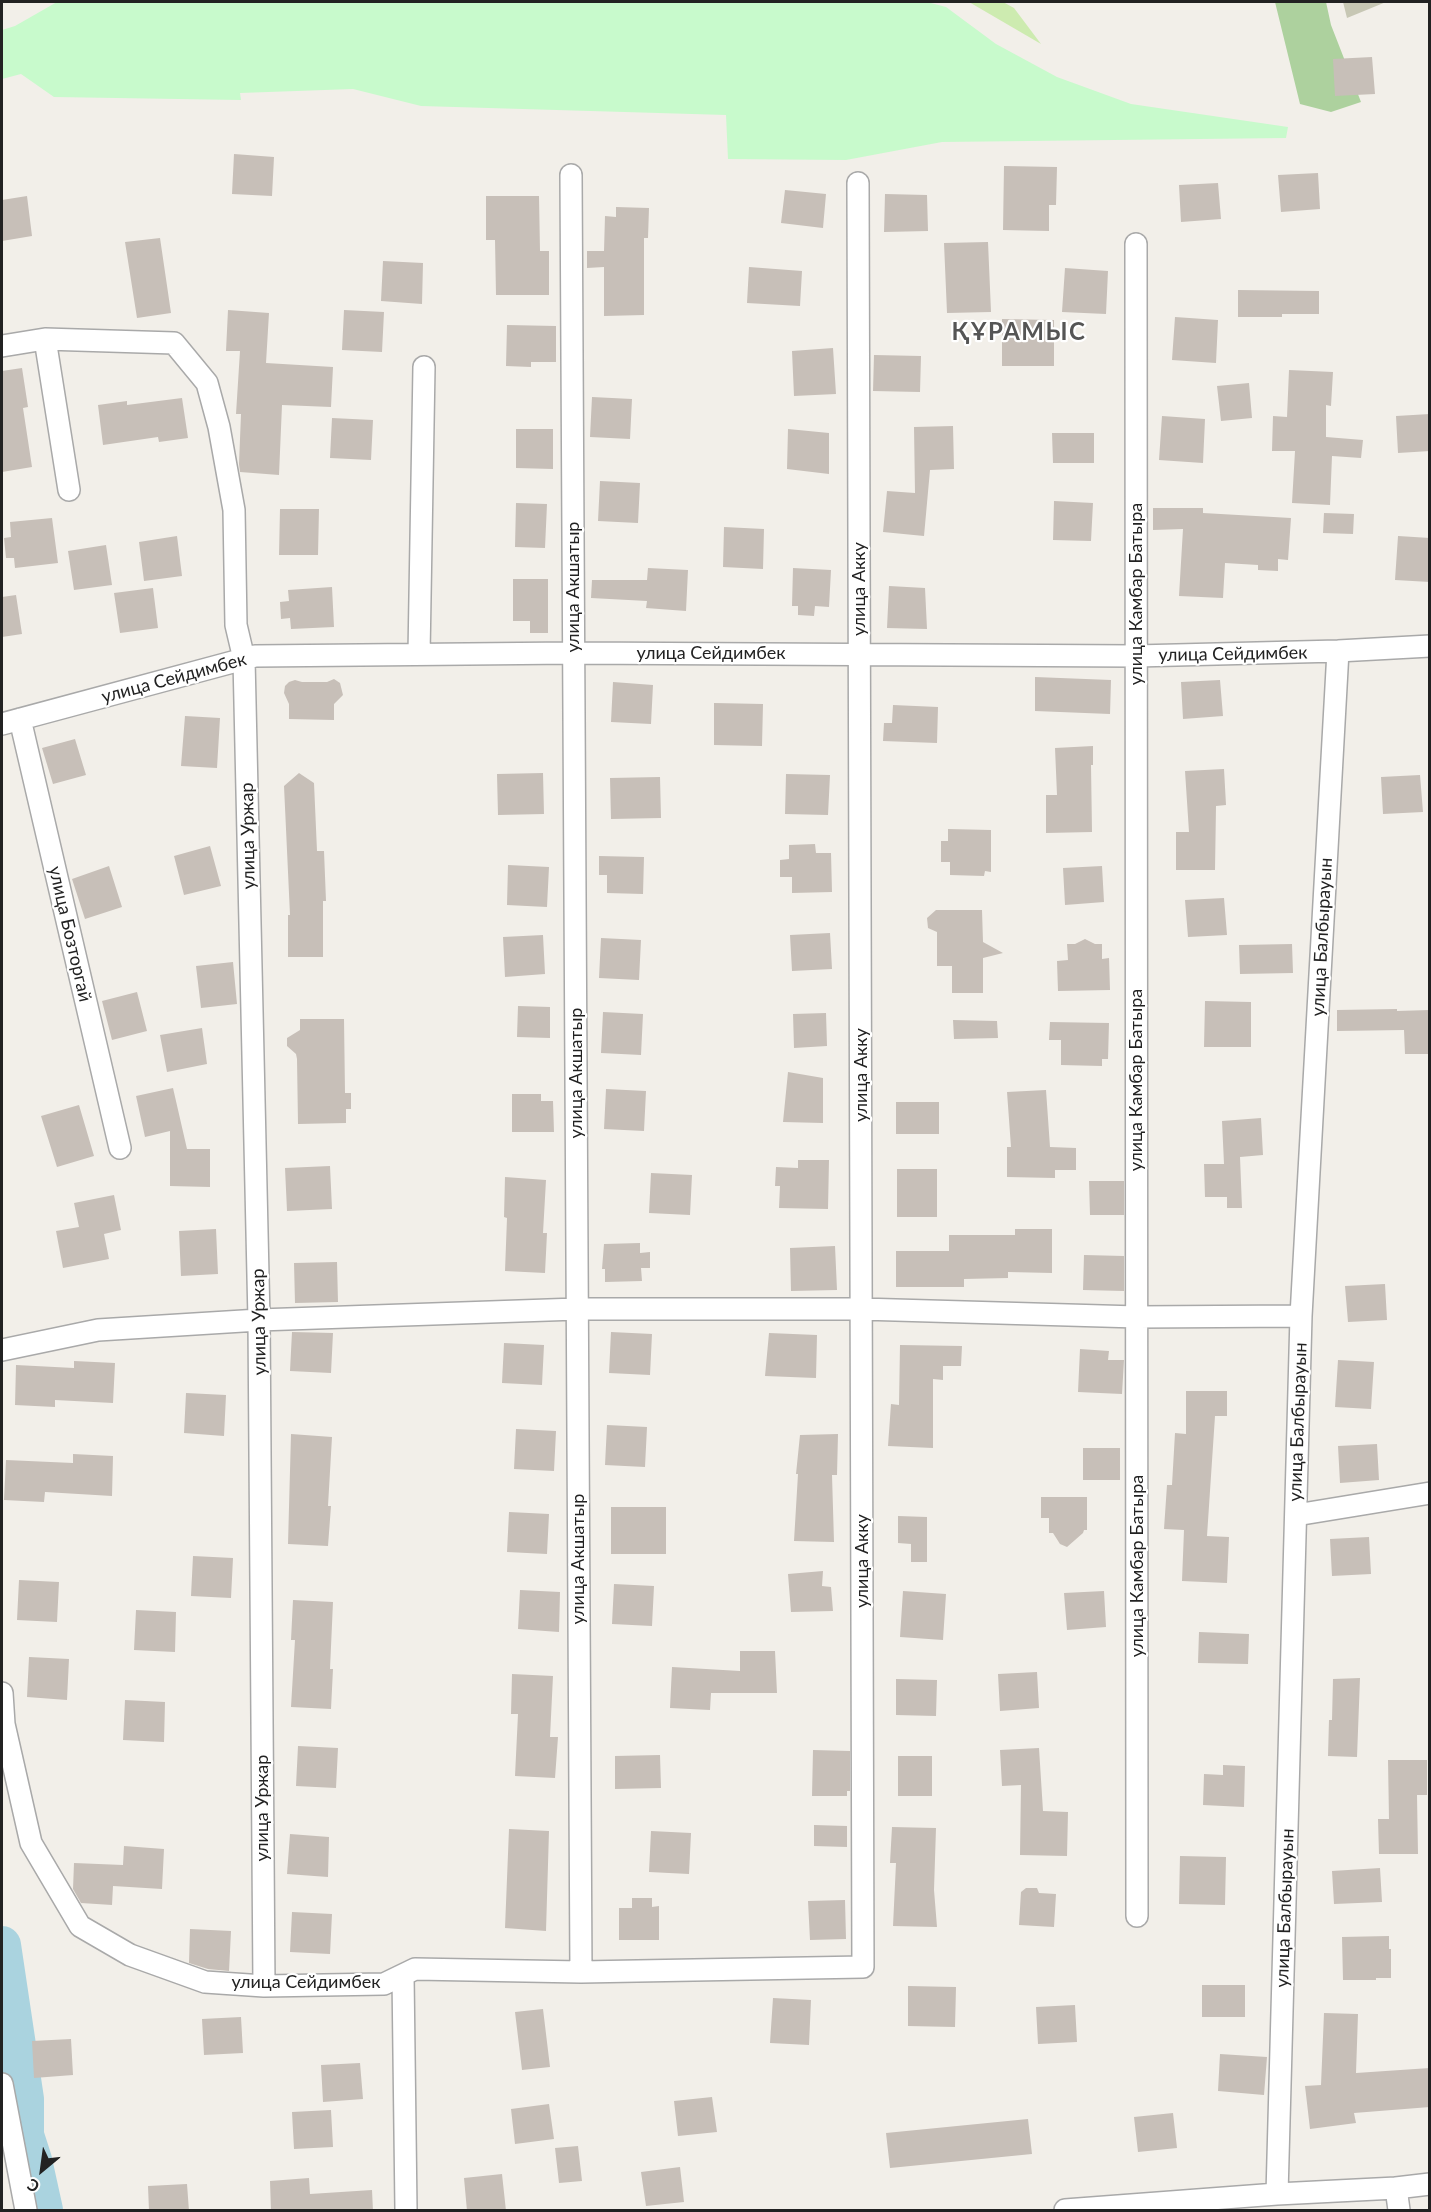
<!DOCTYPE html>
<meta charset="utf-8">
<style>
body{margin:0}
#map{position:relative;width:1431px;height:2212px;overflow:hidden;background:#f2efe9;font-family:Lato,sans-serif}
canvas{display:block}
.frame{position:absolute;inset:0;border:3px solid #222;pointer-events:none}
.north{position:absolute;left:12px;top:2140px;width:60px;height:60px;-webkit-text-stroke:4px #fff;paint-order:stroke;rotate:209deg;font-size:16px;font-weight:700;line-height:24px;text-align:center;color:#222}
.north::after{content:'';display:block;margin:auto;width:21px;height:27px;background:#222;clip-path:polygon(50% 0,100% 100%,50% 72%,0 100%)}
</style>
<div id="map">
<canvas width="1431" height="2212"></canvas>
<div class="frame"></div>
<div class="north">С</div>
</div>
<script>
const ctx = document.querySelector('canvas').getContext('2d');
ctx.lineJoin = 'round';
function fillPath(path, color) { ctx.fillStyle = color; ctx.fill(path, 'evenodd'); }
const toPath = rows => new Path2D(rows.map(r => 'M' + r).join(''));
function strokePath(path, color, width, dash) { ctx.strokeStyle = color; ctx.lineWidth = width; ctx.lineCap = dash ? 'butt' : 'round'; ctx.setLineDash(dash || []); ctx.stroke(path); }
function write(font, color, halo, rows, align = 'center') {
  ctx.font = font + ' Lato,sans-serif'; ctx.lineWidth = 4.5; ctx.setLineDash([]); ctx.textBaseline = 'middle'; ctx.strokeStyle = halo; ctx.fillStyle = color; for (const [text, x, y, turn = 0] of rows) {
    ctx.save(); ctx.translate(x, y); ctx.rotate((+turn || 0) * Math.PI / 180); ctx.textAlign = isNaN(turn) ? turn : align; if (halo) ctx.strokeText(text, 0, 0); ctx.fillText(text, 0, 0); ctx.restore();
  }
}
fillPath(toPath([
 [1343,2,1386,2,1347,18]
]), '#c7c7b4');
fillPath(toPath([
 [969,2,1003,2,1014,8,1041,44]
]), '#cdebb0');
fillPath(toPath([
 [1275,2,1326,2,1331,25,1361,102,1331,112,1300,104]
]), '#add19e');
fillPath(toPath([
 [57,2,927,2,946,7,996,44,1057,77,1131,104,1288,127,1286,138,942,142,846,160,728,159,726,115,421,106,353,89,240,93,241,100,54,97,21,74,2,79,2,30,15,26]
]), '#c8facc');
strokePath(toPath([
 [2,1945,25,2099,25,2135,33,2160,44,2210]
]), '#aad3df', 38);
fillPath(toPath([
 [1372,57,1375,94,1335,96,1333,59],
 [234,154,274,157,272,196,232,194],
 [1004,166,1057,167,1056,205,1049,205,1049,231,1003,230],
 [1318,173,1320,209,1281,212,1278,175],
 [1218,183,1221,219,1181,222,1179,185],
 [785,190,826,194,823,228,781,223],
 [885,194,927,195,928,231,884,232],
 [27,196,32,236,2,241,2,200],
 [486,196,539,196,540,251,549,251,549,295,496,295,495,240,486,240],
 [616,207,649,208,648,238,644,238,644,315,604,316,604,267,587,268,587,251,604,251,605,216,616,217],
 [160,238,171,313,137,318,125,242],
 [988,242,991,312,947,313,944,243],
 [383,261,423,263,422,304,381,301],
 [749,267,802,271,800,306,747,303],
 [1065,268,1108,271,1106,314,1062,312],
 [1238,290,1319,291,1319,314,1282,314,1282,317,1238,317],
 [228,310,269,313,266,363,333,367,331,407,282,405,279,475,240,472,239,464,241,414,236,414,240,351,226,351],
 [344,310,384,312,382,352,342,350],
 [1175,317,1218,320,1216,363,1172,360],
 [1002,319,1054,320,1054,366,1002,366],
 [507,325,556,326,556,362,531,362,531,367,506,366],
 [833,348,836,394,794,396,792,351],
 [874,355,921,356,920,392,873,391],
 [22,368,28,407,23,408,32,467,2,472,2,371],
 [1289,370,1333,372,1331,406,1326,405,1326,437,1363,440,1361,458,1332,456,1330,505,1292,503,1295,451,1272,451,1273,416,1287,417],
 [1249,383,1252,418,1221,421,1217,386],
 [592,397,632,399,630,439,590,437],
 [182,398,188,438,159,442,158,437,103,445,98,405,127,401,127,405],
 [1430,414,1430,451,1398,453,1396,416],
 [1162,416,1205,419,1203,463,1159,460],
 [332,418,373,420,371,460,330,458],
 [953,426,954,469,930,470,924,536,883,532,887,491,915,493,914,427],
 [516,429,553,429,553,469,516,468],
 [788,429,829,433,829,474,787,469],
 [1052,433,1094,433,1094,463,1053,463],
 [600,481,640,483,638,523,598,521],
 [1054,501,1093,503,1091,541,1053,540],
 [516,503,547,504,545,548,515,547],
 [1153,508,1203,508,1203,513,1291,518,1288,560,1278,559,1278,571,1258,570,1258,565,1225,563,1223,598,1179,596,1183,529,1153,530],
 [280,509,319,509,318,555,279,555],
 [1324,513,1354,514,1353,534,1323,533],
 [52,518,58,563,15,568,14,558,6,558,4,538,11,537,10,522],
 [724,527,764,529,763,569,723,567],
 [177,536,182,576,144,581,139,542],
 [1398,536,1430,538,1430,582,1395,580],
 [106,545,112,585,74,590,68,551],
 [648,568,688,570,686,611,646,608,647,601,591,598,592,580,647,580],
 [793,568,831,570,829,607,815,606,814,616,798,615,798,606,792,606],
 [513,579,548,579,548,633,530,633,530,621,513,621],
 [889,586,925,588,927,629,887,628],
 [332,587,334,627,291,629,290,618,281,619,280,602,289,601,288,590],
 [153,588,158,628,120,633,114,593],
 [16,595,22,634,2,637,2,597],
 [1035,677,1111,680,1110,714,1035,711],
 [334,679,340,683,343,695,334,704,334,720,289,719,289,704,284,693,285,686,289,682,295,680,302,682,327,682],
 [1220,680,1223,716,1183,719,1181,682],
 [613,682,653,685,651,724,611,722],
 [714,703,763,704,762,746,714,745],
 [893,705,938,707,937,743,883,741,884,723,892,723],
 [185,716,220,718,217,768,181,766],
 [75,739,86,775,53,784,42,748],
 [1093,746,1093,765,1091,765,1092,832,1046,833,1046,795,1057,795,1055,748],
 [1224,769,1226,805,1216,806,1215,870,1176,870,1176,832,1189,832,1185,771],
 [299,773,314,783,317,851,324,851,326,901,323,901,323,957,288,957,288,915,290,915,284,786],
 [543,773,544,814,498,815,497,774],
 [786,774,830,775,828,815,785,814],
 [1420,775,1423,812,1383,814,1381,777],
 [660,777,661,818,611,819,610,778],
 [948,829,991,830,991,872,985,871,984,876,950,875,950,862,941,862,941,841,948,841],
 [815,844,816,853,831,853,832,892,792,893,792,877,780,877,780,860,789,859,789,845],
 [210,846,221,886,184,895,174,856],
 [599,856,644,857,643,894,607,893,607,875,599,875],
 [508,865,549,867,547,907,507,905],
 [109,866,122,907,85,919,72,879],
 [1102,866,1104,902,1065,905,1063,868],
 [1224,898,1227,935,1188,937,1185,900],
 [936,910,982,910,983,942,1003,953,983,958,983,993,952,993,952,966,937,966,937,932,928,928,927,918],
 [830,933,832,969,792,971,790,935],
 [543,935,545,974,505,977,503,937],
 [601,938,641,940,639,980,599,978],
 [1085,939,1095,944,1102,944,1102,959,1109,958,1110,990,1058,991,1057,961,1068,960,1067,944,1075,944],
 [1292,944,1293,973,1240,974,1239,945],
 [233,962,237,1004,201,1008,196,966],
 [137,992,147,1031,112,1040,102,1001],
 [1205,1001,1251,1002,1251,1047,1204,1047],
 [518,1006,550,1007,550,1038,517,1037],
 [1397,1009,1397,1011,1430,1010,1430,1054,1405,1054,1404,1030,1337,1031,1337,1010],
 [603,1012,643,1014,641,1055,601,1053],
 [826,1013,827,1046,794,1048,793,1014],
 [300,1019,344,1019,345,1093,351,1093,351,1109,346,1109,346,1123,298,1124,297,1059,296,1054,287,1046,287,1038,300,1030],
 [953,1020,997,1021,998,1038,954,1039],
 [1050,1022,1109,1023,1108,1059,1102,1059,1102,1066,1061,1065,1061,1040,1049,1040],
 [202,1028,207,1064,167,1072,160,1035],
 [788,1072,823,1078,823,1123,783,1122],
 [173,1088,187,1149,210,1149,210,1187,170,1186,170,1131,145,1137,136,1096],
 [606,1089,646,1091,644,1131,604,1129],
 [1046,1090,1050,1147,1076,1148,1076,1170,1055,1170,1055,1178,1007,1177,1007,1147,1011,1147,1007,1092],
 [512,1094,541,1094,541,1101,553,1101,554,1132,512,1132],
 [896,1102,939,1102,939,1134,896,1134],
 [79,1105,94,1156,57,1167,41,1116],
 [1261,1118,1263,1155,1240,1157,1242,1208,1227,1208,1227,1197,1205,1197,1204,1164,1224,1164,1222,1121],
 [798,1160,829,1160,828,1209,779,1208,780,1186,775,1186,776,1167,798,1168],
 [330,1166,332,1209,287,1211,285,1168],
 [897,1169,937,1169,937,1217,897,1217],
 [651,1173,692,1175,690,1215,649,1213],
 [505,1177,546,1180,543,1233,547,1233,545,1273,505,1271,507,1218,504,1217],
 [1089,1181,1124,1181,1124,1215,1090,1215],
 [114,1195,121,1230,104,1234,109,1259,63,1268,56,1231,79,1227,74,1203],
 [216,1229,218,1274,181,1276,179,1231],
 [1015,1229,1052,1229,1052,1273,1008,1272,1008,1278,964,1279,964,1287,896,1287,896,1251,949,1251,949,1235,1015,1235],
 [640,1243,640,1253,650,1252,650,1268,641,1268,642,1281,605,1282,605,1269,602,1269,604,1244],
 [835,1246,837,1290,791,1291,790,1248],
 [1084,1255,1124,1256,1124,1291,1083,1290],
 [337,1262,338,1302,295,1303,294,1263],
 [1385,1284,1387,1320,1348,1322,1345,1286],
 [292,1332,333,1333,331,1373,290,1371],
 [611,1332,652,1334,650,1375,609,1373],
 [769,1333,817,1335,816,1378,765,1376],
 [504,1343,544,1345,542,1385,502,1383],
 [900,1345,962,1346,961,1366,943,1366,943,1380,933,1379,933,1448,888,1446,891,1404,899,1405],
 [1080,1349,1109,1351,1108,1360,1124,1360,1122,1394,1078,1392],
 [1338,1360,1374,1362,1371,1409,1335,1407],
 [74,1361,115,1363,113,1403,55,1400,55,1407,15,1405,16,1365,74,1368],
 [1186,1391,1227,1391,1227,1416,1215,1416,1207,1536,1229,1537,1227,1583,1182,1581,1184,1530,1164,1529,1167,1485,1172,1485,1175,1433,1186,1434],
 [186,1393,226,1395,224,1436,184,1433],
 [607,1425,647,1427,645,1467,605,1465],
 [516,1429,556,1431,554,1471,514,1469],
 [291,1434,332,1437,328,1506,331,1506,328,1546,288,1544],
 [838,1434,837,1475,832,1475,834,1542,794,1541,798,1474,796,1474,800,1435],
 [1377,1444,1379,1480,1340,1483,1338,1446],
 [1083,1448,1120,1448,1120,1480,1083,1480],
 [73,1454,113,1456,112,1496,45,1492,44,1502,4,1500,6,1460,73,1463],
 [1041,1497,1087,1497,1087,1530,1084,1530,1083,1533,1067,1547,1060,1544,1053,1533,1049,1533,1049,1518,1041,1518],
 [611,1507,666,1507,666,1554,611,1554],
 [509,1512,549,1514,547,1554,507,1552],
 [898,1516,927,1517,927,1562,911,1562,911,1544,898,1543],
 [1369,1537,1371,1574,1332,1576,1330,1539],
 [193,1556,233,1558,231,1598,191,1596],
 [823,1571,822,1586,831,1587,833,1611,791,1612,788,1574],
 [19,1580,59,1582,57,1622,17,1620],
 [614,1584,654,1586,652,1626,612,1624],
 [520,1590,560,1592,559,1632,518,1629],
 [903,1591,946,1594,943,1640,900,1637],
 [1104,1591,1106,1627,1067,1630,1064,1593],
 [293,1600,333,1602,330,1669,333,1669,331,1709,291,1707,295,1640,291,1640],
 [136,1610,176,1612,175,1652,134,1650],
 [1199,1632,1249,1634,1248,1664,1198,1663],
 [740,1651,775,1651,777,1693,711,1693,710,1710,670,1708,672,1667,740,1671],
 [29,1657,69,1659,67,1700,27,1697],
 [1037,1672,1039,1708,1000,1711,998,1674],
 [512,1674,553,1676,550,1737,558,1737,555,1778,515,1776,518,1714,511,1714],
 [1360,1678,1357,1757,1328,1756,1329,1720,1332,1720,1333,1679],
 [896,1679,937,1680,936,1716,896,1715],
 [125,1700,165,1702,164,1742,123,1740],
 [298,1746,338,1748,336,1788,296,1786],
 [1039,1748,1043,1811,1068,1812,1067,1856,1020,1855,1021,1785,1002,1786,1000,1750],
 [813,1750,850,1751,850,1791,847,1791,847,1796,812,1796],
 [660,1755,661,1788,615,1789,615,1756],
 [898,1756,932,1756,932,1796,898,1796],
 [1388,1760,1427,1760,1427,1795,1417,1795,1418,1854,1379,1854,1378,1819,1389,1819],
 [1223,1765,1245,1766,1244,1807,1203,1805,1204,1774,1223,1775],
 [814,1825,847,1826,847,1847,814,1846],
 [892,1827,936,1828,934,1890,937,1927,893,1926,896,1863,890,1863],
 [509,1829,549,1831,546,1931,505,1928],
 [651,1831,691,1833,689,1874,649,1872],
 [290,1834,329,1837,328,1877,287,1874],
 [124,1846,164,1849,162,1889,113,1886,112,1905,81,1903,73,1889,74,1863,123,1865],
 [1180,1856,1226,1857,1225,1905,1179,1904],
 [1380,1868,1382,1902,1334,1904,1332,1871],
 [1026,1888,1037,1888,1039,1893,1056,1894,1054,1927,1019,1925,1021,1892],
 [632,1898,652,1898,652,1907,659,1906,659,1940,619,1940,619,1908,632,1908],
 [845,1900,846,1939,810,1940,808,1901],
 [292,1912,332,1914,330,1954,290,1952],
 [190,1929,231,1931,229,1971,208,1969,189,1963],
 [1389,1936,1389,1949,1391,1949,1391,1978,1376,1978,1376,1980,1343,1980,1342,1937],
 [1202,1985,1245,1985,1245,2017,1202,2017],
 [908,1986,956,1987,955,2027,908,2026],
 [773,1998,811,2000,809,2045,770,2043],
 [1075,2005,1077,2042,1038,2044,1036,2007],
 [543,2009,550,2067,522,2070,515,2012],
 [1324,2013,1358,2014,1356,2073,1430,2068,1430,2107,1354,2113,1356,2123,1310,2129,1305,2086,1321,2085],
 [241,2017,243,2053,204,2055,202,2019],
 [71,2039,73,2075,34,2078,32,2041],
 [1220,2054,1267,2057,1264,2095,1218,2091],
 [360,2063,363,2099,323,2102,321,2065],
 [712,2097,717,2132,678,2136,674,2101],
 [549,2104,554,2139,515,2144,511,2109],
 [331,2110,333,2147,294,2149,292,2112],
 [1173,2113,1177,2148,1138,2152,1134,2117],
 [1028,2119,1032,2154,890,2168,886,2133],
 [578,2146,582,2181,559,2183,555,2148],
 [680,2167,684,2202,646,2206,641,2172],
 [502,2174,506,2211,467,2211,464,2178],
 [309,2178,310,2194,372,2190,373,2211,271,2211,270,2181],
 [187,2184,189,2211,149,2211,148,2186]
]), '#c7bfb8');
const street = toPath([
 [571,175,581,1972],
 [1136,244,1137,1916],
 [45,339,69,490],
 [2,346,45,339,174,343,207,383,219,427,234,510,236,625,244,659,259,1320,264,1986],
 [419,654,424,367],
 [20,719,120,1148],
 [2,724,255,656,573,653,1136,656,1338,651,1430,646],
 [2,1350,98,1330,259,1320,577,1309,861,1309,1137,1317,1301,1316],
 [1296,1515,1430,1493],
 [2,1693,4,1724,31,1843,80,1926,130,1955,205,1982,264,1986,384,1984,415,1969,581,1972,863,1967,858,183],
 [403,1975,406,2210],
 [2,2084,26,2210],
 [1396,2188,1399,2210],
 [1277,2194,1301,1316,1338,651],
 [1065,2210,1277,2194,1396,2188,1430,2184]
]);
strokePath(street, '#a9a9a9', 24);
strokePath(street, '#fff', 21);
write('18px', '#222', '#fff', [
 ["улица Акшатыр",573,587,-90],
 ["улица Акку",859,589,-90],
 ["улица Камбар Батыра",1136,594,-90],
 ["улица Сейдимбек",711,653],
 ["улица Сейдимбек",1233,654,-1],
 ["улица Сейдимбек",174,678,-15],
 ["улица Уржар",248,836,-91],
 ["улица Бозторгай",70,934,77],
 ["улица Балбырауын",1322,937,-87],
 ["улица Акшатыр",576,1073,-90],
 ["улица Акку",861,1075,-90],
 ["улица Камбар Батыра",1136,1080,-90],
 ["улица Уржар",259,1322,-91],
 ["улица Балбырауын",1298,1422,-88],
 ["улица Акшатыр",578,1559,-90],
 ["улица Акку",862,1561,-90],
 ["улица Камбар Батыра",1137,1566,-90],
 ["улица Уржар",262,1808,-90],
 ["улица Балбырауын",1285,1908,-88],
 ["улица Сейдимбек",306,1982]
]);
ctx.letterSpacing = '1.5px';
write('bold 24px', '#555', '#fff', [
 ["ҚҰРАМЫС",1019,332]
]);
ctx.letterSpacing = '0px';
</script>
